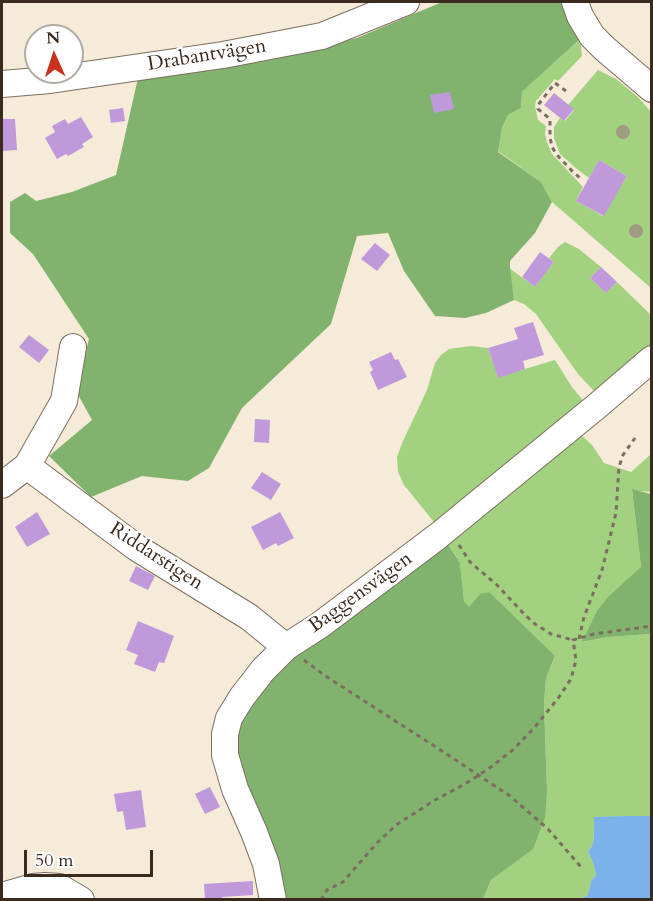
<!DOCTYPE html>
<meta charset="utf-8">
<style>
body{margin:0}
#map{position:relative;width:653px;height:901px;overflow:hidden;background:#f6ebd8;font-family:Cardo,serif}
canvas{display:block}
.frame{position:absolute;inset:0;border:3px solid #3b2a1e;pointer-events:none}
.north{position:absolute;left:24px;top:24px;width:60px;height:60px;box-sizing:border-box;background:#fff;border:2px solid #b1aaa5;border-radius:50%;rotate:357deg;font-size:16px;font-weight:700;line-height:24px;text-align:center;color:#3b2a1e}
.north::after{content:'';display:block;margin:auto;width:21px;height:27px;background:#c8321e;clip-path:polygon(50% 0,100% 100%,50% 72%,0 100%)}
.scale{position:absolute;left:24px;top:850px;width:129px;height:27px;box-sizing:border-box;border:3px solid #3b2a1e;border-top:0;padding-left:8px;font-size:18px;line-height:21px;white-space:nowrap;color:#3b2a1e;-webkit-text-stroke:4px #fff;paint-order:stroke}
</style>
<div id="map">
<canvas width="653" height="901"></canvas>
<div class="frame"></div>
<div class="north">N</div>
<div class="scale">50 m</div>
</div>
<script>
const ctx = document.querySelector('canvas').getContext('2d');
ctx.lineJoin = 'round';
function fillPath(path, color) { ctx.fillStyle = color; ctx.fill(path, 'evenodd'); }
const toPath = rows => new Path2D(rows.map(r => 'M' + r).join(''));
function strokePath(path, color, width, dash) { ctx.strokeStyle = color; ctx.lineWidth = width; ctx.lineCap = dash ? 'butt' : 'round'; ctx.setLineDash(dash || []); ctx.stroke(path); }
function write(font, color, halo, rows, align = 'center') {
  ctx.font = font + ' Cardo,serif'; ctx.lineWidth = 5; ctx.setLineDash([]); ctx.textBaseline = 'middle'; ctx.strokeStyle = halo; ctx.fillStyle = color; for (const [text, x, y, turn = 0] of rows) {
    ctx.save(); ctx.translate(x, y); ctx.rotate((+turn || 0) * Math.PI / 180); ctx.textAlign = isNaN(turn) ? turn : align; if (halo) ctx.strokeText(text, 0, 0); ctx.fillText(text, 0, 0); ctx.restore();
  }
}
fillPath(toPath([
 [580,39,582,56,558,81,555,79,536,101,535,106,538,120,546,126,545,134,547,142,552,154,583,187,576,201,603,216,627,176,599,160,589,178,578,170,560,154,554,138,554,127,560,118,565,121,574,110,568,105,598,70,616,79,638,97,651,112,651,288,552,202,541,182,498,151,502,128,508,115,521,108,522,92],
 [565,242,579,249,601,267,590,278,606,293,617,282,651,315,651,345,597,394,578,374,536,314,524,304,514,300,509,268,535,287,554,262,549,258,558,247],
 [471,346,488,348,498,377,555,360,572,387,586,404,438,527,404,485,398,472,397,457,403,441,427,390,435,363,441,355,449,349],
 [582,436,592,445,604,463,631,472,651,454,651,494,650,492,632,490,641,567,583,642,608,637,651,634,651,816,594,817,594,834,593,844,588,852,593,862,596,875,591,881,589,891,587,896,579,899,483,899,491,880,505,869,547,790,544,703,546,678,555,656,480,594,469,608,464,601,460,563,444,538,568,438]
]), '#a2d17f');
fillPath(toPath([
 [442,2,562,2,580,39,522,92,521,108,508,115,502,128,498,152,541,182,552,202,535,233,510,261,510,268,514,300,486,313,465,318,435,316,404,271,388,233,357,236,331,324,242,408,209,468,188,481,142,476,91,497,49,456,92,420,76,391,89,339,33,254,10,233,10,202,25,193,36,201,72,192,116,175,138,78,289,54,357,38],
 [632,489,651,494,651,634,608,637,582,642,597,611,608,597,641,567],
 [444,538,460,563,464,601,469,607,480,594,489,592,555,656,546,678,544,703,547,790,545,818,533,849,491,880,483,899,279,899,233,750,241,715,292,649]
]), '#81b36e');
fillPath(toPath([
 [625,816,651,816,651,899,579,899,587,896,589,891,591,881,596,875,593,862,588,852,593,844,594,834,594,817]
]), '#7cb2ea');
fillPath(toPath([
 [450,92,454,109,434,113,430,95],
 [554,93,574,109,564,121,544,105],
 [123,108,125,121,111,123,109,110],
 [81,117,93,137,82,144,84,147,68,156,66,154,57,159,45,138,55,132,52,126,65,119,68,124],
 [2,119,15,119,17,150,2,151],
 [599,160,627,176,604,216,576,201],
 [375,243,390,255,377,271,361,259],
 [540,252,554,262,535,287,522,277],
 [601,267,617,282,606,293,590,278],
 [533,322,544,355,523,361,525,369,498,378,488,348,518,339,514,328],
 [29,335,49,350,39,363,19,347],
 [391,352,395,360,398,359,407,377,378,390,370,372,373,370,369,362],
 [255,419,270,420,269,443,254,442],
 [262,472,281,484,271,500,251,488],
 [37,512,50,534,27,547,15,527],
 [280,512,294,538,278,546,276,543,263,550,251,527],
 [136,566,155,576,148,590,129,581],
 [138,621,174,636,164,663,159,662,155,672,134,664,138,655,126,650],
 [210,787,220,807,205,814,195,794],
 [141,790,146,827,126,830,123,811,117,812,114,794],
 [253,881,253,895,222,897,222,900,205,900,204,884]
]), '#bf99da');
const minor = toPath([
 [575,2,580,16,592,36,604,48,652,89],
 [2,84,50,80,223,55,322,36,406,2],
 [27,466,137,548,249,617,286,647],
 [2,485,27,466,64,401,73,347],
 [2,896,33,887,45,886,59,887,81,900],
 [273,900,266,864,254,832,235,789,225,755,225,734,229,718,242,697,263,670,286,647,320,625,438,536,597,406,652,359]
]);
strokePath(minor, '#7c6e5f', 28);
strokePath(toPath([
 [566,91,555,83,538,105,538,109,550,119,550,137,552,147,557,155,574,173,583,180],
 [459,545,470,562,497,585,524,614,535,624,551,634,573,640],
 [579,639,584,617,602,570,616,513,619,467,623,455,635,438],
 [304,660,324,675,445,753,510,796,548,829,581,867],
 [321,900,327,890,343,882,377,843,396,825,435,800,465,784,491,767,514,749,534,728,559,697,571,679,576,660,573,640,594,634,652,626]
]), '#7c6e5f', 3, [4.5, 4.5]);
strokePath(minor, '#fff', 26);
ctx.fillStyle = '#a09c82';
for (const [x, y] of [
 [623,132],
 [636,231]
]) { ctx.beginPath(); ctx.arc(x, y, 7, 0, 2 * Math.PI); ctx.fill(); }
write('20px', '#3b2a1e', '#fff', [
 ["Drabantvägen",207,56,-9],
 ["Riddarstigen",156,557,33],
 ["Baggensvägen",361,593,-36]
]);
</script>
